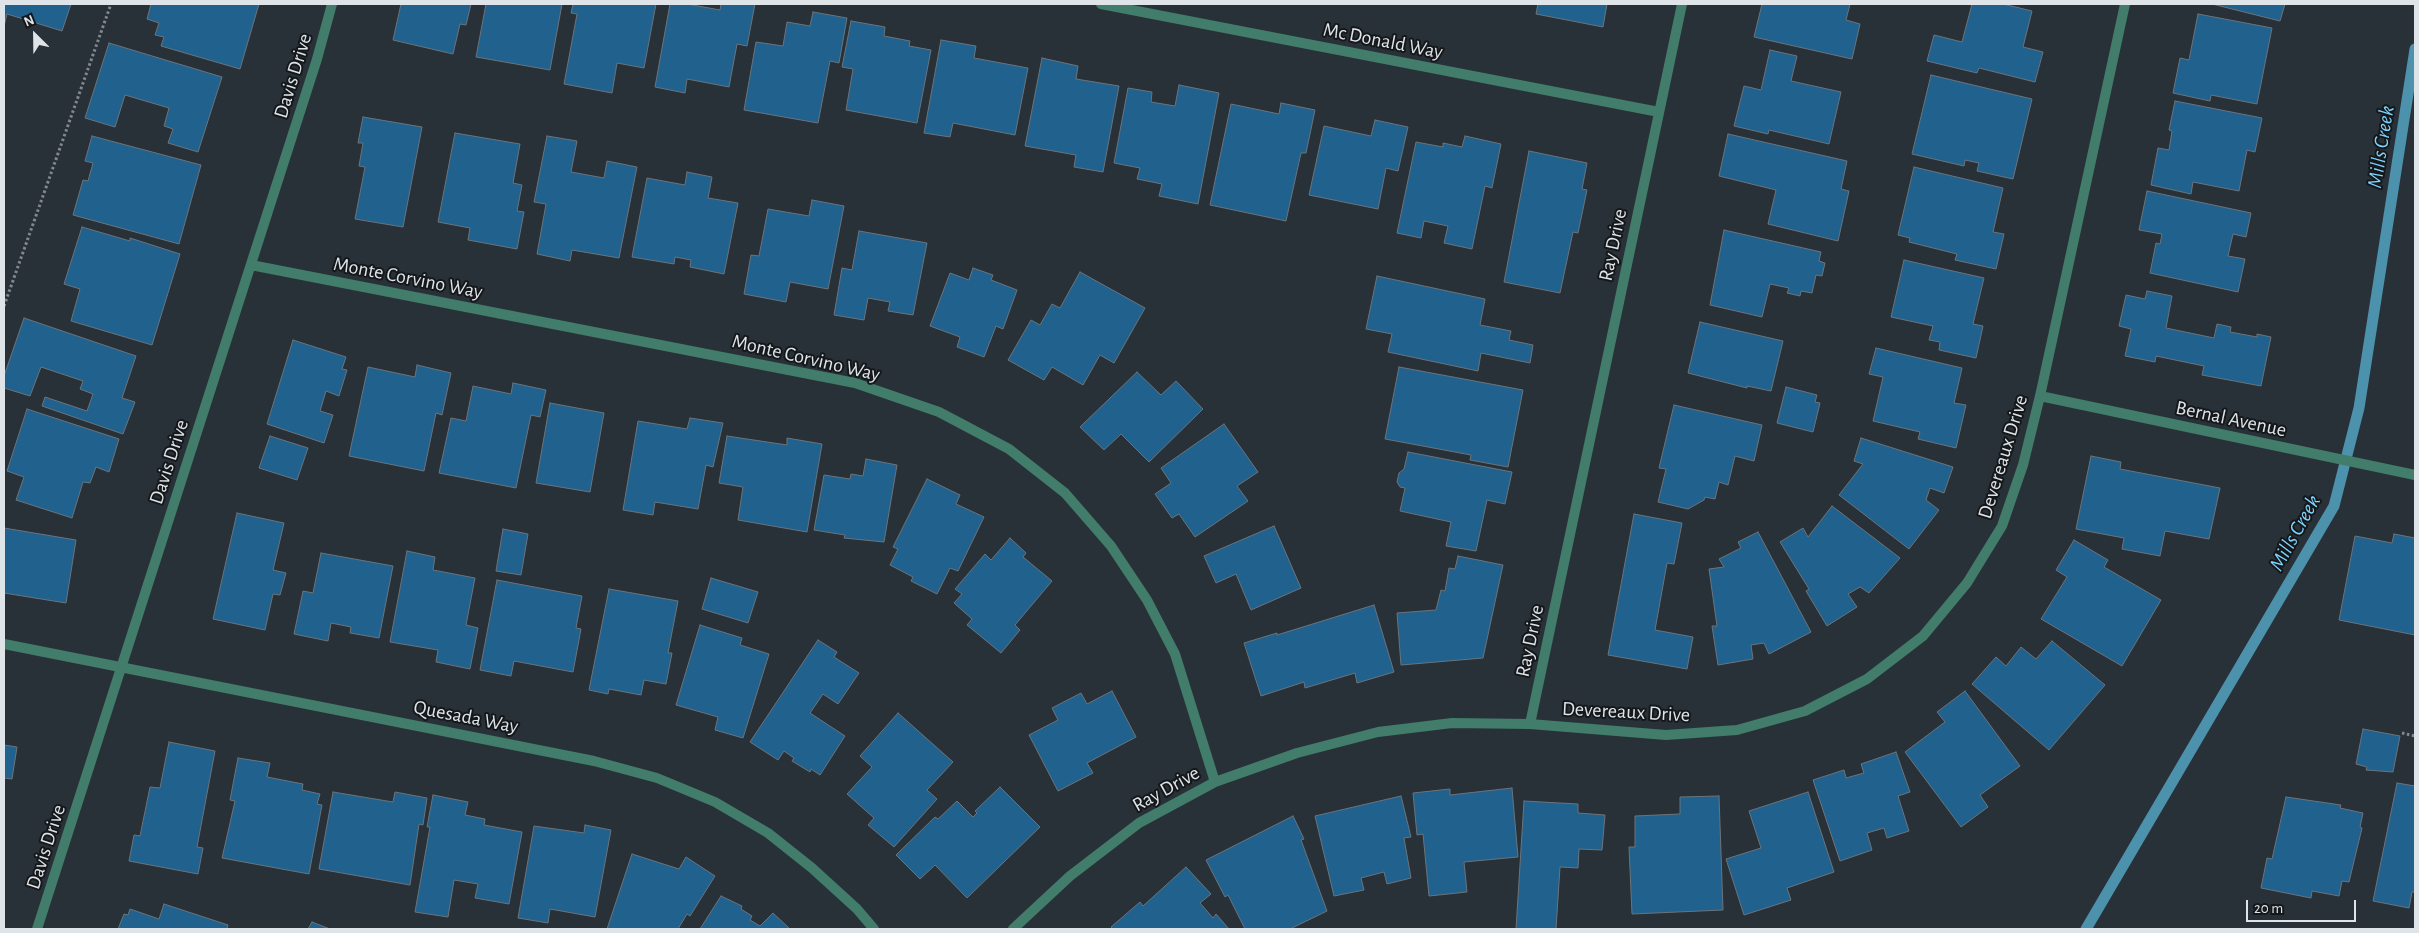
<!DOCTYPE html>
<style>
body{margin:0}
#map{position:relative;width:2419px;height:933px;overflow:hidden;background:#293138;font-family:"Alegreya Sans",sans-serif}
canvas{display:block}
.frame{position:absolute;inset:0;border:5px solid #dfe4e8;pointer-events:none}
.north{position:absolute;left:10px;top:10px;width:50px;height:50px;-webkit-text-stroke:4px #15181b;paint-order:stroke;rotate:337deg;font-size:14px;font-weight:700;line-height:20px;text-align:center;color:#dfe4e8}
.north::after{content:'';display:block;margin:auto;width:18px;height:22px;background:#dfe4e8;clip-path:polygon(50% 0,100% 100%,50% 72%,0 100%)}
.scale{position:absolute;left:2246px;top:900px;width:110px;height:22px;box-sizing:border-box;border:2px solid #dfe4e8;border-top:0;padding-left:6px;font-size:15px;line-height:18px;white-space:nowrap;color:#dfe4e8;-webkit-text-stroke:4px #15181b;paint-order:stroke}
</style>
<div id="map">
<canvas width="2419" height="933"></canvas>
<div class="frame"></div>
<div class="north">N</div>
<div class="scale">20 m</div>
</div>
<script>
const ctx = document.querySelector('canvas').getContext('2d');
ctx.lineJoin = 'round';
const toPath = rows => new Path2D(rows.map(r => 'M' + r).join(''));
function strokePath(path, color, width, dash) { ctx.strokeStyle = color; ctx.lineWidth = width; ctx.lineCap = dash ? 'butt' : 'round'; ctx.setLineDash(dash || []); ctx.stroke(path); }
function fillPath(path, color) { ctx.fillStyle = color; ctx.fill(path, 'evenodd'); }
function write(font, color, halo, rows, align = 'center') {
  ctx.font = font + ' "Alegreya Sans",sans-serif'; ctx.lineWidth = 4; ctx.setLineDash([]); ctx.textBaseline = 'middle'; ctx.strokeStyle = halo; ctx.fillStyle = color; for (const [text, x, y, turn = 0] of rows) {
    ctx.save(); ctx.translate(x, y); ctx.rotate((+turn || 0) * Math.PI / 180); ctx.textAlign = isNaN(turn) ? turn : align; if (halo) ctx.strokeText(text, 0, 0); ctx.fillText(text, 0, 0); ctx.restore();
  }
}
strokePath(toPath([
 [2086,929,2334,506,2359,408,2415,49]
]), '#4d92ac', 11);
const building = toPath([
 [4,4,71,4,62,31,7,14,4,26,4,4],
 [151,4,259,4,240,69,161,46,164,37,155,35,159,23,147,19,151,4],
 [401,4,471,4,466,25,460,24,453,54,393,40,401,4],
 [486,4,562,4,550,70,476,57,486,4],
 [573,4,656,4,644,68,617,63,612,93,564,84,577,14,571,13,573,4],
 [670,4,687,4,720,10,721,4,755,4,747,46,737,44,729,87,687,79,685,93,655,87,670,4],
 [1538,4,1607,4,1603,27,1536,14,1538,4],
 [1762,4,1850,4,1846,20,1860,24,1852,59,1754,37,1762,4],
 [1972,4,2003,4,2032,11,2023,47,2043,52,2035,82,1979,68,1977,73,1927,61,1934,35,1962,42,1972,4],
 [2212,4,2285,4,2280,21,2212,4],
 [813,12,847,18,839,63,830,61,818,123,744,110,756,42,783,46,787,22,810,26,813,12],
 [2198,14,2272,28,2257,104,2211,95,2210,101,2173,93,2180,58,2189,60,2198,14],
 [851,21,885,27,884,36,910,41,909,46,931,50,917,123,846,110,853,69,842,67,851,21],
 [941,40,976,46,974,58,1028,68,1015,135,953,123,950,137,924,133,941,40],
 [109,43,222,77,198,152,168,143,173,129,164,126,169,108,125,95,115,127,85,118,109,43],
 [1770,50,1797,56,1791,81,1841,92,1829,144,1769,130,1768,134,1734,126,1744,86,1761,90,1770,50],
 [1042,58,1078,66,1076,79,1119,86,1103,172,1074,167,1076,155,1025,146,1042,58],
 [1931,75,2032,99,2013,179,1977,171,1979,163,1965,160,1964,166,1912,154,1931,75],
 [1179,85,1219,93,1198,204,1159,196,1162,184,1137,179,1140,168,1114,163,1128,88,1152,92,1151,102,1175,106,1179,85],
 [2175,101,2262,118,2255,152,2247,150,2239,191,2193,182,2191,194,2151,185,2158,148,2169,150,2172,131,2169,130,2175,101],
 [1281,103,1315,110,1306,153,1301,153,1286,221,1210,205,1231,104,1279,114,1281,103],
 [363,117,422,127,403,227,355,219,365,167,359,166,363,143,358,143,363,117],
 [1375,120,1408,127,1398,171,1386,168,1378,209,1309,195,1324,126,1371,136,1375,120],
 [455,133,520,144,513,183,522,185,517,211,524,212,517,249,468,240,470,228,438,222,455,133],
 [1728,134,1847,161,1841,189,1849,191,1838,241,1768,224,1776,190,1719,176,1728,134],
 [92,136,201,165,179,244,73,215,83,180,88,181,93,163,85,161,92,136],
 [547,136,577,141,571,172,604,178,607,161,637,167,619,258,572,250,570,261,537,254,546,204,534,202,547,136],
 [1465,136,1501,144,1492,188,1485,186,1472,249,1444,243,1448,226,1424,221,1421,238,1397,233,1416,142,1443,147,1443,143,1462,147,1465,136],
 [1529,151,1587,163,1582,189,1587,190,1578,233,1573,232,1560,293,1504,282,1529,151],
 [1914,167,2003,188,1993,232,2004,234,1996,269,1955,260,1957,254,1909,242,1910,238,1898,235,1914,167],
 [687,172,712,177,708,198,738,203,724,274,690,267,691,260,675,257,674,264,632,257,647,178,685,185,687,172],
 [2147,191,2251,213,2246,237,2233,234,2228,256,2245,259,2238,292,2150,273,2156,243,2160,244,2162,234,2139,230,2147,191],
 [812,200,844,206,828,289,790,282,786,302,744,294,751,255,759,256,768,209,809,216,812,200],
 [82,227,130,241,130,238,180,254,152,345,71,321,80,289,64,284,82,227],
 [1724,230,1821,252,1819,261,1825,263,1822,276,1816,275,1812,293,1801,291,1800,296,1787,293,1789,288,1770,284,1762,317,1710,305,1724,230],
 [859,231,927,243,913,315,888,311,890,302,868,298,864,320,834,315,842,268,852,270,859,231],
 [1904,260,1984,278,1973,324,1983,326,1976,358,1939,350,1940,342,1929,340,1933,326,1891,317,1904,260],
 [973,268,993,275,991,280,1017,290,1003,329,996,326,984,357,957,347,960,337,930,326,950,273,969,280,973,268],
 [1080,272,1145,308,1114,363,1100,355,1083,385,1052,367,1044,380,1008,360,1031,320,1040,325,1052,304,1060,308,1080,272],
 [1377,276,1485,299,1480,325,1511,331,1509,340,1533,345,1530,363,1481,353,1478,371,1388,352,1392,334,1366,329,1377,276],
 [2147,291,2172,296,2166,328,2214,338,2217,324,2231,327,2230,332,2257,337,2257,334,2271,337,2261,386,2202,375,2204,366,2156,356,2155,362,2125,356,2131,329,2119,326,2126,295,2145,299,2147,291],
 [24,318,136,356,122,398,135,402,123,434,42,406,45,397,87,411,93,394,80,389,83,381,41,367,30,396,4,388,4,376,24,318],
 [1700,322,1783,341,1771,391,1747,386,1747,388,1688,373,1700,322],
 [293,340,346,357,342,369,347,370,339,396,326,391,320,411,333,415,324,443,267,424,293,340],
 [1876,348,1962,368,1954,403,1966,405,1956,448,1918,439,1920,432,1873,421,1883,377,1869,374,1876,348],
 [417,365,451,373,442,415,436,413,424,471,349,456,368,367,415,377,417,365],
 [1399,367,1523,390,1508,467,1470,460,1471,455,1385,439,1399,367],
 [1137,372,1161,395,1176,381,1203,409,1149,462,1121,434,1104,450,1080,427,1137,372],
 [513,383,546,390,540,417,531,415,516,488,439,473,451,418,466,421,473,386,511,394,513,383],
 [1786,387,1817,395,1815,402,1820,403,1813,432,1777,423,1786,387],
 [550,403,604,413,590,492,536,483,550,403],
 [1674,405,1762,425,1754,461,1735,456,1728,485,1719,482,1715,499,1705,497,1704,500,1688,509,1658,502,1666,469,1659,468,1674,405],
 [27,409,119,439,109,472,96,467,90,483,83,482,72,518,16,500,24,477,7,471,27,409],
 [690,418,723,423,713,467,706,465,698,509,655,502,653,515,623,510,638,421,687,429,690,418],
 [1224,424,1258,472,1237,486,1248,501,1195,537,1179,514,1172,518,1155,494,1171,483,1161,468,1224,424],
 [270,436,308,448,297,480,259,468,270,436],
 [727,436,787,445,787,438,822,444,807,532,738,520,743,487,719,483,727,436],
 [1861,438,1953,467,1944,493,1930,488,1926,500,1939,510,1909,549,1839,495,1863,464,1854,461,1861,438],
 [1408,452,1512,472,1505,504,1487,500,1476,551,1446,546,1451,522,1400,511,1405,488,1400,487,1397,482,1399,473,1404,469,1408,452],
 [2091,456,2121,462,2120,469,2220,488,2209,539,2165,531,2160,556,2122,549,2124,538,2076,529,2091,456],
 [866,459,897,465,884,542,844,538,845,535,814,530,824,475,850,479,851,474,863,476,866,459],
 [927,479,960,495,956,504,984,517,958,571,950,568,937,594,911,581,913,577,890,565,898,549,893,547,927,479],
 [1832,506,1900,558,1869,593,1860,587,1848,594,1857,607,1827,626,1806,591,1809,589,1780,542,1803,528,1808,537,1832,506],
 [237,513,284,523,273,570,286,573,280,595,273,594,265,630,213,619,237,513],
 [1634,514,1682,523,1674,564,1667,563,1655,630,1693,637,1687,669,1608,655,1634,514],
 [1274,526,1301,588,1251,610,1236,574,1216,583,1204,556,1274,526],
 [4,528,76,540,66,603,4,593,4,528],
 [503,529,528,534,521,575,496,571,503,529],
 [1758,532,1811,632,1769,654,1764,643,1751,645,1753,659,1718,665,1712,626,1717,626,1709,569,1724,567,1719,559,1741,548,1738,542,1758,532],
 [2394,534,2415,538,2415,635,2339,620,2355,536,2392,543,2394,534],
 [1010,538,1026,553,1023,557,1052,581,1015,625,1020,630,1001,653,967,625,972,619,954,603,962,594,955,589,985,554,991,560,1010,538],
 [2074,540,2108,560,2104,567,2161,600,2122,666,2041,619,2067,577,2056,570,2074,540],
 [407,551,435,557,433,570,475,578,466,625,478,628,470,669,436,662,438,650,390,642,407,551],
 [321,553,393,566,379,638,350,633,351,627,331,623,328,641,294,634,303,591,313,593,321,553],
 [1458,556,1503,565,1483,658,1401,665,1397,613,1436,610,1441,590,1445,591,1449,568,1455,569,1458,556],
 [711,578,758,592,748,623,702,609,711,578],
 [497,580,582,596,576,628,581,629,573,672,514,661,511,676,480,670,497,580],
 [609,589,678,601,668,653,672,653,666,684,644,680,641,695,609,689,608,694,589,690,609,589],
 [1374,605,1394,672,1357,683,1355,673,1305,688,1304,682,1261,696,1244,643,1277,633,1277,635,1374,605],
 [700,625,742,638,740,645,769,654,743,738,715,730,718,717,676,705,700,625],
 [818,640,837,652,834,657,859,673,838,704,823,694,810,713,845,736,820,775,811,769,810,772,792,761,794,758,784,751,778,760,750,742,818,640],
 [2052,641,2105,685,2049,750,1972,684,1996,657,2006,666,2021,647,2036,659,2052,641],
 [1112,691,1136,737,1087,763,1093,773,1058,791,1029,735,1058,720,1052,708,1081,693,1087,704,1112,691],
 [1965,691,2020,766,1980,795,1988,807,1961,827,1905,752,1945,722,1937,712,1965,691],
 [898,713,953,762,927,790,937,799,894,847,868,825,874,818,847,794,872,767,860,756,898,713],
 [2363,729,2400,736,2393,772,2366,770,2367,767,2356,764,2363,729],
 [169,742,215,751,197,847,203,848,198,874,129,861,134,835,140,836,150,787,160,788,169,742],
 [4,745,17,747,12,779,4,778,4,745],
 [1896,752,1910,792,1898,796,1909,831,1887,838,1884,828,1867,833,1872,850,1840,861,1813,780,1844,770,1846,778,1864,773,1861,764,1896,752],
 [238,758,270,763,267,777,303,784,302,790,320,794,317,804,322,805,309,874,222,858,235,801,230,800,238,758],
 [2397,783,2415,786,2415,892,2412,892,2409,908,2373,901,2397,783],
 [1000,787,1040,827,967,898,935,865,920,879,896,855,935,817,938,819,957,801,973,817,977,813,975,811,1000,787],
 [1512,788,1518,857,1464,862,1467,892,1429,896,1423,834,1417,835,1413,793,1450,789,1450,795,1512,788],
 [333,792,393,802,395,792,427,798,423,825,419,824,410,885,319,869,333,792],
 [1808,792,1834,872,1787,888,1791,900,1744,915,1726,859,1761,848,1749,811,1808,792],
 [433,795,468,802,465,815,485,819,484,825,522,832,509,904,475,898,478,884,454,880,448,917,415,912,430,827,427,827,433,795],
 [1401,796,1411,837,1404,838,1411,878,1387,884,1384,872,1361,878,1364,890,1334,896,1315,816,1401,796],
 [1719,796,1723,910,1632,914,1629,847,1635,847,1635,816,1680,814,1680,797,1719,796],
 [2286,797,2341,805,2340,808,2363,813,2360,827,2362,828,2349,882,2342,881,2339,896,2312,891,2311,898,2261,888,2267,858,2272,859,2286,797],
 [1524,801,1578,804,1578,813,1605,815,1602,850,1579,849,1578,868,1560,867,1556,929,1516,929,1524,801],
 [1293,816,1304,839,1301,840,1327,911,1290,929,1245,929,1228,895,1225,897,1206,860,1293,816],
 [585,825,611,830,595,917,550,909,548,923,518,918,534,826,584,833,585,825],
 [632,854,679,869,686,857,715,876,690,916,687,914,678,929,607,929,632,854],
 [1186,867,1211,894,1200,903,1213,918,1216,914,1229,929,1113,929,1111,927,1140,902,1143,906,1186,867],
 [721,896,742,906,741,909,752,916,750,920,760,926,773,913,790,929,700,929,721,896],
 [164,904,228,925,227,929,118,929,124,914,128,915,130,909,159,919,164,904],
 [312,922,330,929,308,929,312,922]
]);
fillPath(building, '#20618e');
strokePath(building, '#6b747b', 1);
strokePath(toPath([
 [4,306,111,4],
 [2402,733,2415,736]
]), '#82898e', 3, [2.5, 2.5]);
strokePath(toPath([
 [1101,4,1659,112],
 [251,265,855,383,939,412,1009,449,1065,493,1111,546,1147,600,1175,654,1215,782],
 [2040,396,2415,475],
 [4,644,594,761,657,778,715,802,768,833,812,868,857,909,874,929],
 [1530,724,1682,4],
 [37,929,317,59,332,4],
 [1013,929,1070,876,1139,823,1215,782,1297,753,1378,732,1452,723,1530,724,1666,735,1737,730,1805,711,1867,679,1923,636,1967,583,2002,526,2023,465,2040,396,2125,4]
]), '#417d6a', 10);
write('20px', '#dfe4e8', '#15181b', [
 ["Mc Donald Way",1383,41,11],
 ["Davis Drive",293,76,-73],
 ["Ray Drive",1613,245,-78],
 ["Monte Corvino Way",408,278,11],
 ["Monte Corvino Way",806,358,13],
 ["Bernal Avenue",2231,419,12],
 ["Devereaux Drive",2003,457,-73],
 ["Davis Drive",169,462,-72],
 ["Ray Drive",1530,641,-78],
 ["Devereaux Drive",1626,712,3],
 ["Quesada Way",466,717,11],
 ["Ray Drive",1166,789,-29],
 ["Davis Drive",46,847,-72]
]);
write('italic 21px', '#7ed4fe', '#15181b', [
 ["Mills Creek",2381,147,-81],
 ["Mills Creek",2295,533,-61]
]);
</script>
